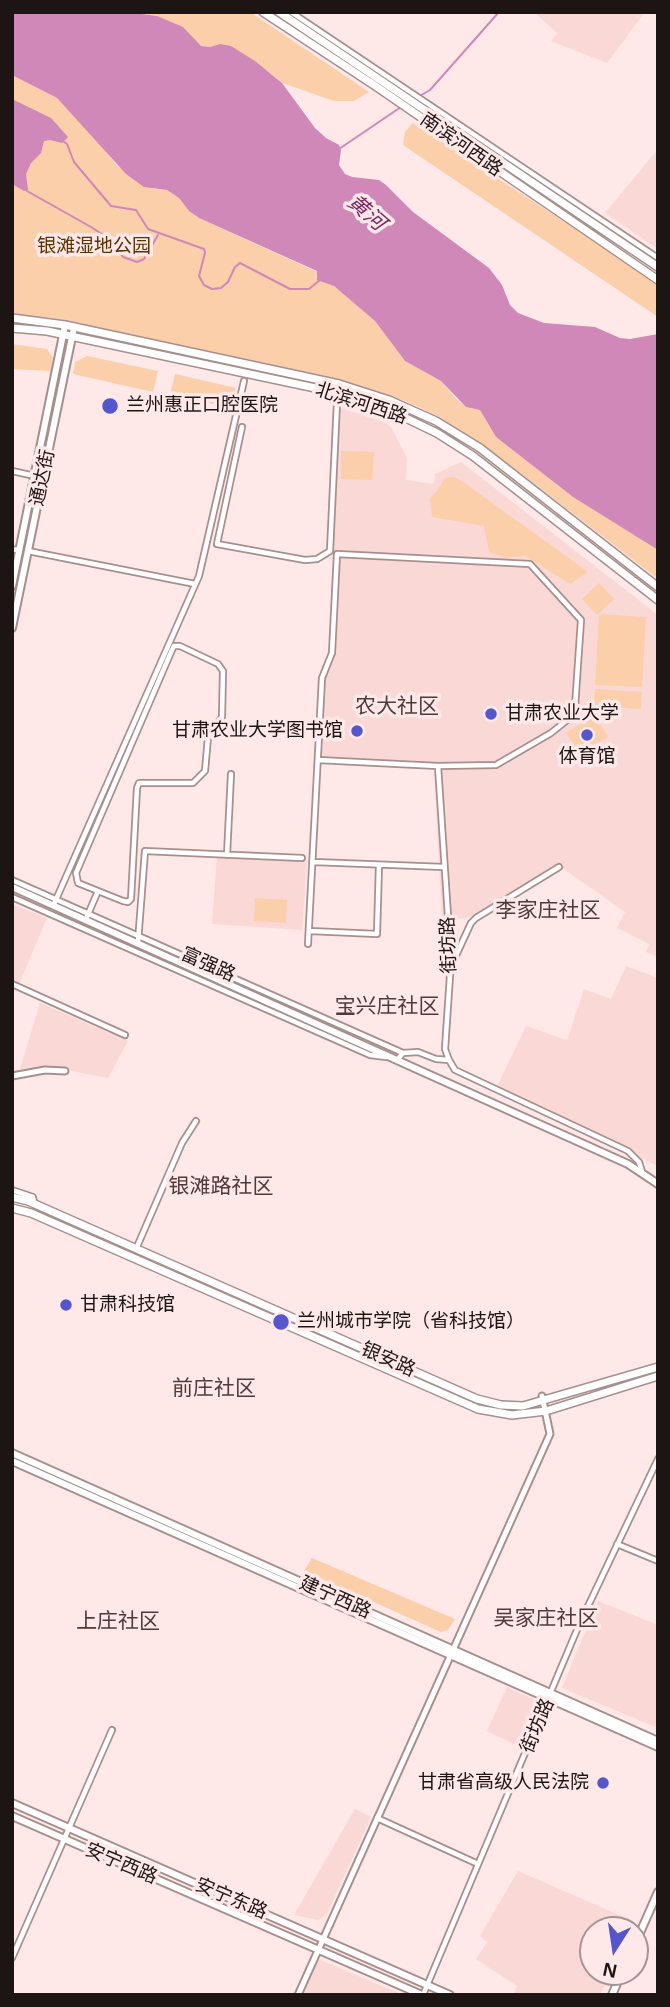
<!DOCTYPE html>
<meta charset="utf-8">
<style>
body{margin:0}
#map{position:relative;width:670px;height:2007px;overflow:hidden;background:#fee9e8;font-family:Helvetica,sans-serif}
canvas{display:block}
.frame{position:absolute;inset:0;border:14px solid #1d1514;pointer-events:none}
.north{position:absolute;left:579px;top:1916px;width:70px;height:70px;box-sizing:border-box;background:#fee9e8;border:2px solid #a49493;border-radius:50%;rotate:192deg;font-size:19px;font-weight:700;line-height:28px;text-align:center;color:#1d1514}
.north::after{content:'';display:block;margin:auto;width:24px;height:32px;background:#5456cd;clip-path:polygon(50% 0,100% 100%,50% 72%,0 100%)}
</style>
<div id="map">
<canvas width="670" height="2007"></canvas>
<div class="frame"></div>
<div class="north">N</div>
</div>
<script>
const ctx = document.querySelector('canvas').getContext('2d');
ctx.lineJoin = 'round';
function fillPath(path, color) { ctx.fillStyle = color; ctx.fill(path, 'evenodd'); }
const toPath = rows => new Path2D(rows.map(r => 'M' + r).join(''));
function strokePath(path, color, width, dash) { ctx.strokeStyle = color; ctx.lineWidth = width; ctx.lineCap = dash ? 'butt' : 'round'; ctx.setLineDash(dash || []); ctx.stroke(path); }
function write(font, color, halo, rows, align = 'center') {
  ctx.font = font + ' Helvetica,"Noto Sans SC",sans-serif'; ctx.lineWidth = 7; ctx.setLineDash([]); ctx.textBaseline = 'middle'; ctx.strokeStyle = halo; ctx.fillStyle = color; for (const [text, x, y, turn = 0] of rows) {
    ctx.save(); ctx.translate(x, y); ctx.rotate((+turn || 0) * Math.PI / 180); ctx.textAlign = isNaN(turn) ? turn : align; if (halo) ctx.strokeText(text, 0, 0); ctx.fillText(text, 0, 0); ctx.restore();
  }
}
fillPath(toPath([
 [534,12,645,12,607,63,551,41,557,33],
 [658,149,658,249,605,213],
 [338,407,386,423,391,427,407,458,406,480,434,484,435,474,461,462,658,615,658,957,646,952,649,944,617,928,625,912,558,865,471,917,442,921,434,770,431,763,322,757,325,672,333,659,335,650,340,560,332,559],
 [217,856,307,862,302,930,212,924],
 [12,904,47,918,19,984,12,980],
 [626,966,658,978,658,1166,496,1089,526,1026,567,1040,584,989,611,999],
 [40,1003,128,1041,108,1078,61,1069,20,1069],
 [598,1601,658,1625,658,1728,562,1688],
 [507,1687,546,1705,526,1750,487,1731],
 [355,1809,371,1817,326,1916,318,1920,294,1915],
 [518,1871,633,1921,629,1930,593,1930,593,1972,611,1972,600,1995,514,1995,517,1986,476,1959,487,1942,480,1936],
 [318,1959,403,1995,301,1995]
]), '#fad8d6');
fillPath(toPath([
 [127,12,250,12,369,92,354,101,334,101,282,83,269,72,220,44,210,47,201,46,157,16],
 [12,75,57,98,103,148,117,166,154,189,167,190,179,198,189,211,199,218,317,272,316,278,334,286,375,321,405,361,441,381,459,402,470,408,480,410,496,437,573,497,658,550,658,579,523,475,438,416,403,400,345,382,297,371,51,318,12,315],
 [413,123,658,283,658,317,403,145,405,132],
 [12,344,47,349,53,358,51,371,12,369],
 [87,356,158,371,153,392,73,374,75,362],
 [175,374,236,388,232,408,170,395],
 [341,451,374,452,372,480,341,479],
 [454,477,463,482,588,572,570,584,525,556,506,558,489,552,484,526,432,517,430,498,437,491,445,478],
 [599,583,614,599,597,615,582,599],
 [599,614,646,617,642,687,595,685],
 [595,689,642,692,641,709,594,706],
 [595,715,608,737,580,754,566,733],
 [255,898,287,900,286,923,254,921],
 [312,1558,455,1619,448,1630,441,1632,304,1571]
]), '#facfaa');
fillPath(toPath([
 [12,12,127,12,157,16,183,27,201,46,210,47,220,44,231,46,255,61,282,83,315,128,326,138,339,145,341,150,339,165,345,174,352,177,379,180,386,185,413,212,489,268,502,285,510,305,518,313,544,323,595,327,620,338,630,339,658,334,658,550,573,497,496,437,480,410,466,407,441,381,405,361,375,321,334,286,317,280,317,271,199,218,189,211,179,198,167,190,144,187,126,174,57,98,12,75],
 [12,99,51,118,68,137,62,143,50,140,44,141,41,153,31,163,26,174,28,190,24,191,12,184]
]), '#cf88b8');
strokePath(toPath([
 [418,97,430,90,499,12],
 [63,141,67,144,74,162,111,206,136,210,148,229,204,249,205,253,199,276,204,285,212,289,221,288,228,282,235,267,240,263,290,289,309,289,320,280],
 [339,149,401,107],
 [27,191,91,227,111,240,123,257,137,262,144,259,158,235]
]), '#cf88b8', 2);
const minor = toPath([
 [291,12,658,258],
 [242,427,217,544,305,560,317,559,330,551,337,402],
 [12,471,35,476],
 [12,550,20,549],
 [28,551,195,584],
 [438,766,451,961,445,1049,449,1060,455,1070,628,1151,639,1162,642,1172],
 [227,855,231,774],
 [314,862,444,867],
 [12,880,403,1053],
 [12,897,370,1055,386,1057],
 [54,904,199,576,244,381],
 [86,919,98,891,123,901,128,902,131,899,137,788,139,783,193,783,205,771,208,737,222,717,223,671,218,664,180,646,174,646,172,650,76,873,78,883,98,891],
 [310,931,377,934,379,865],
 [138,942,145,851,302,858],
 [308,944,322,678,332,653,337,554,530,564,581,620,575,707,571,717,551,733,496,765,438,766,318,760],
 [453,962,471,923,476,918,559,867],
 [12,984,125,1035],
 [395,1059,398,1059,403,1053,418,1052,436,1059,449,1060],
 [12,1190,33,1197,34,1203],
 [136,1249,182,1143,196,1121],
 [617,1544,658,1561],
 [377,1818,478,1864],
 [12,1958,112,1730],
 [423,1995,579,1625,658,1459]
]);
const tertiary = toPath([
 [12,1076,45,1070,65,1071],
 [298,1995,550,1434,542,1396]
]);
const secondary = toPath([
 [12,586,65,325],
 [12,628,73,332],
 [12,887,628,1164,658,1184],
 [12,1453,658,1741],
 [12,1461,658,1747],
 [12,1803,450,1995],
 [12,1816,422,1995],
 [635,1944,658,1892],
 [612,1995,622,1972]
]);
const primary = toPath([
 [12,318,65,325,339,384,389,400,436,421,480,448,658,587],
 [12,328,47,331,320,389,387,409,437,433,473,456,658,600],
 [12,1197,28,1201,477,1399,501,1405,523,1406,658,1367],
 [12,1208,31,1213,478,1409,512,1415,546,1411,658,1376]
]);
const trunk = toPath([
 [263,12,374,85,658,280],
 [279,12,658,267]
]);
strokePath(minor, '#a78f8e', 8);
strokePath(tertiary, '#a78f8e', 9);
strokePath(secondary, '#a78f8e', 10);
strokePath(primary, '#a78f8e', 10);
strokePath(trunk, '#a78f8e', 10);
strokePath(minor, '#fff', 4.5);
strokePath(tertiary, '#fff', 5);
strokePath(secondary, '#fff', 6);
strokePath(primary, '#fff', 7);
strokePath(trunk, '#fff', 7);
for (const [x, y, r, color] of [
 [110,406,9,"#5456cd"],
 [491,714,7,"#5456cd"],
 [357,731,7,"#5456cd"],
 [587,735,7,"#5456cd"],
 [66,1305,7,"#5456cd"],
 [281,1322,9,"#5456cd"],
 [603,1783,7,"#5456cd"]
]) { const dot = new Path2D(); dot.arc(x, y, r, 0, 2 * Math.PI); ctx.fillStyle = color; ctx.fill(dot); strokePath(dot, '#fee9e8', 2.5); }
write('19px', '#1d1514', '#fee9e8', [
 ["南滨河西路",461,145,35],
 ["北滨河西路",361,404,18],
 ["通达街",43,478,-78],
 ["街坊路",449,945,-92],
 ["富强路",208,965,24],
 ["银安路",388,1360,24],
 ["建宁西路",335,1598,24],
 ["街坊路",538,1726,-67],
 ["安宁西路",121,1864,23],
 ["安宁东路",231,1899,23]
]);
write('19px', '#5a3100', '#fee9e8', [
 ["银滩湿地公园",94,247]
]);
write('19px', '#1d1514', '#fee9e8', [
 ["兰州惠正口腔医院",126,406],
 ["甘肃农业大学",505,714],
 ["甘肃农业大学图书馆",343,731,"right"],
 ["体育馆",587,757,"center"],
 ["甘肃科技馆",80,1305],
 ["兰州城市学院（省科技馆）",297,1322],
 ["甘肃省高级人民法院",589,1783,"right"]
], 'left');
write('italic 21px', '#792664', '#fee9e8', [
 ["黄河",366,213,41]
]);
write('21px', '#4e3a39', '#fee9e8', [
 ["农大社区",397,707],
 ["李家庄社区",548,911],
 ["宝兴庄社区",387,1007],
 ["银滩路社区",221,1187],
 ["前庄社区",214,1389],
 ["吴家庄社区",546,1619],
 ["上庄社区",118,1622]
]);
</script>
